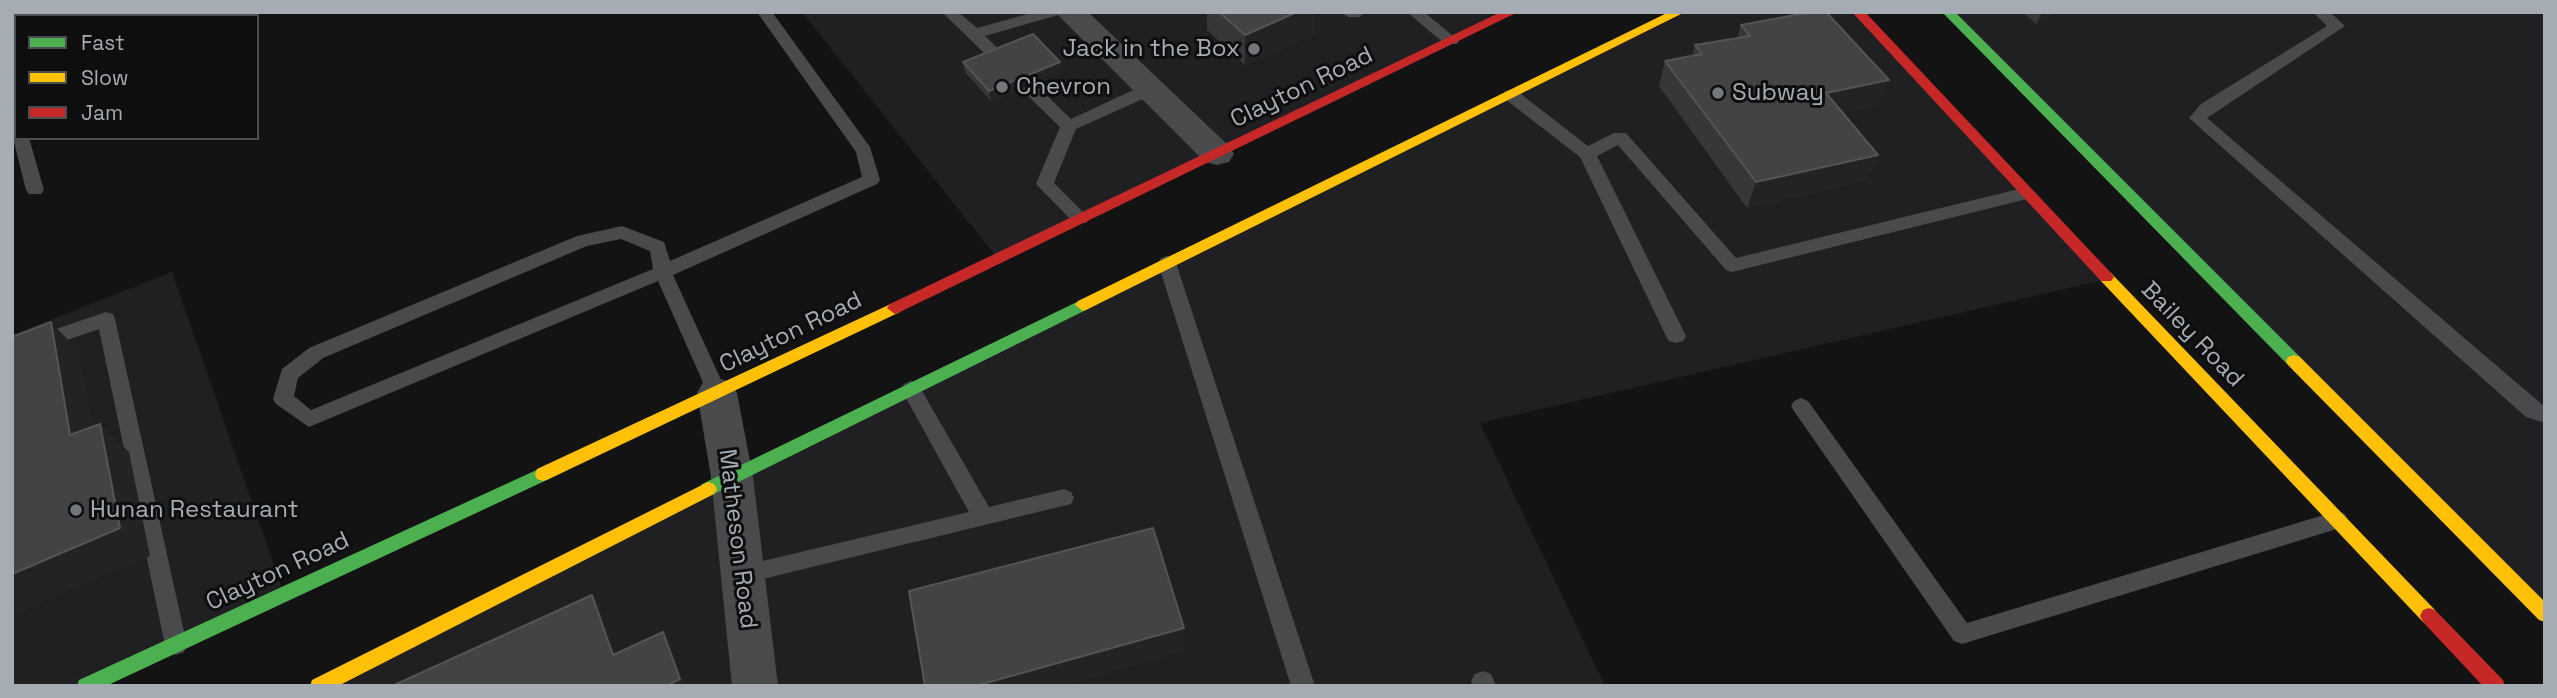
<!DOCTYPE html>
<style>
body{margin:0}
#map{position:relative;width:2557px;height:698px;overflow:hidden;background:#131314;font-family:"Space Grotesk",sans-serif}
canvas{display:block}
.frame{position:absolute;inset:0;border:14px solid #a6acb3;pointer-events:none}
.legend{position:absolute;left:14px;top:14px;width:245px;height:126px;box-sizing:border-box;background:#0e0e0f;border:2px solid #4b4d51;margin:0;padding:9px 12px;list-style:none;font-size:21px;color:#a6acb3}
.legend li{display:flex;align-items:center;gap:14px;height:35px}
.legend b{width:35px;border:2px solid #4b4d51}
</style>
<div id="map">
<canvas width="2557" height="698"></canvas>
<div class="frame"></div>
<ul class="legend">
<li><b style="height:9px;background:#4caf50"></b>Fast</li>
<li><b style="height:9px;background:#ffc107"></b>Slow</li>
<li><b style="height:9px;background:#c62828"></b>Jam</li>
</ul>
</div>
<script>
const ctx = document.querySelector('canvas').getContext('2d');
ctx.lineJoin = 'round';
function fillPath(path, color) { ctx.fillStyle = color; ctx.fill(path, 'evenodd'); }
const toPath = rows => new Path2D(rows.map(r => 'M' + r).join(''));
function strokePath(path, color, width, dash) { ctx.strokeStyle = color; ctx.lineWidth = width; ctx.lineCap = dash ? 'butt' : 'round'; ctx.setLineDash(dash || []); ctx.stroke(path); }
function write(font, color, halo, rows, align = 'center') {
  ctx.font = font + ' "Space Grotesk",sans-serif'; ctx.lineWidth = 6; ctx.setLineDash([]); ctx.textBaseline = 'middle'; ctx.strokeStyle = halo; ctx.fillStyle = color; for (const [text, x, y, turn = 0] of rows) {
    ctx.save(); ctx.translate(x, y); ctx.rotate((+turn || 0) * Math.PI / 180); ctx.textAlign = isNaN(turn) ? turn : align; if (halo) ctx.strokeText(text, 0, 0); ctx.fillText(text, 0, 0); ctx.restore();
  }
}
fillPath(toPath([
 [802,12,1512,12,998,259],
 [1679,12,1858,12,2108,279,1480,423,1605,686,319,686],
 [1948,12,2545,12,2545,614],
 [172,272,284,594,86,686,12,686,12,335]
]), '#202022');
fillPath(toPath([
 [757,12,772,12,870,147,880,180,877,184,673,275,727,393,724,398,717,401,710,398,658,281,309,427,276,404,273,399,282,369,309,348,577,236,622,226,664,242,670,261,862,177,856,152,757,12],
 [621,239,650,251,653,269,311,410,294,396,298,378,323,358,587,246,621,239],
 [942,12,958,12,977,28,1035,12,1060,12,1058,15,985,36,1071,119,1144,85,1156,85,1158,89,1156,93,1076,129,1054,183,1086,215,1089,219,1086,223,1074,223,1036,184,1060,127,942,12],
 [1341,12,1366,12,1359,17,1348,17,1341,12],
 [1407,12,1424,12,1459,41,1457,44,1445,44,1407,12],
 [2313,12,2330,12,2345,26,2207,118,2545,407,2545,423,2526,417,2189,118,2201,104,2327,26,2313,12],
 [1511,90,1517,91,1588,146,1614,133,1626,133,1736,258,2027,187,2036,193,2027,199,1732,272,1726,270,1618,145,1597,156,1686,336,1683,341,1676,343,1669,341,1666,336,1580,157,1505,99,1503,95,1505,91,1511,90],
 [12,103,16,104,16,126,12,125,12,103],
 [15,134,16,138,29,138,44,190,41,194,29,194,26,190,13,138,15,134],
 [1167,256,1173,258,1176,263,1315,686,1291,686,1158,263,1161,258,1167,256],
 [106,312,113,314,115,319,187,645,184,652,176,655,168,652,165,645,99,329,12,359,12,344,106,312],
 [911,381,918,384,989,507,1064,489,1071,492,1074,498,1071,504,742,584,734,582,731,575,734,568,742,566,969,512,901,389,904,384,911,381],
 [1801,398,1808,401,1967,623,2337,511,2345,514,2348,520,2345,526,2337,529,1962,644,1954,641,1794,411,1791,406,1794,401,1801,398],
 [1483,671,1491,674,1496,686,1473,686,1471,681,1475,674,1483,671]
]), '#484a4c');
fillPath(toPath([
 [1055,12,1088,12,1229,146,1234,154,1229,162,1217,165,1205,162,1055,12],
 [12,64,16,65,16,83,13,84,12,64],
 [717,378,731,382,737,393,753,477,778,686,732,686,711,477,697,393,703,382,717,378]
]), '#484a4c');
fillPath(toPath([
 [1942,12,1955,12,2300,357,2302,361,2300,365,2288,365,1942,12],
 [1083,299,1088,301,1091,305,1088,309,714,494,708,496,702,494,699,489,702,484,1083,299],
 [543,467,549,469,551,474,549,479,106,686,77,686,79,680,543,467]
]), '#4caf50');
fillPath(toPath([
 [1669,12,1685,12,1088,309,1083,311,1075,305,1078,301,1669,12],
 [2106,272,2111,273,2435,610,2438,616,2435,622,2429,624,2423,622,2101,281,2098,277,2106,272],
 [895,302,900,304,903,308,900,312,549,479,543,481,537,479,535,474,537,469,895,302],
 [2294,355,2300,357,2545,602,2545,622,2539,620,2288,365,2286,361,2288,357,2294,355],
 [708,482,714,484,717,489,714,494,338,686,310,686,312,680,708,482]
]), '#ffc107');
fillPath(toPath([
 [1501,12,1518,12,900,312,895,314,887,308,890,304,1501,12],
 [1852,12,1865,12,2111,273,2114,277,2111,281,2101,281,1852,12],
 [2429,608,2435,610,2503,680,2505,686,2483,686,2423,622,2420,616,2423,610,2429,608]
]), '#c62828');
fillPath(toPath([
 [1207,12,1315,12,1315,34,1245,65,1207,30],
 [2023,12,2057,12,2036,24],
 [1741,25,1879,105,1843,113,1878,155,1867,180,1747,208,1659,86,1665,61,1692,56,1695,45,1737,38],
 [963,62,1060,62,1061,73,991,101,965,72]
]), '#363738');
fillPath(toPath([
 [1297,12,1315,12,1315,34,1245,65,1245,35],
 [2042,12,2057,12,2036,24],
 [1060,62,1061,73,991,101,989,91],
 [1889,80,1879,105,1816,119,1826,93],
 [1878,155,1867,180,1747,208,1756,182],
 [51,322,79,351,100,464,70,435],
 [100,424,129,452,150,556,12,616,12,574],
 [592,595,599,605,619,664,613,655],
 [1184,628,1186,651,1062,686,975,686],
 [663,632,669,641,686,686,666,686]
]), '#232324');
const building = toPath([
 [1219,12,1297,12,1245,35,1219,12],
 [1811,12,1826,12,1889,80,1826,93,1878,155,1756,182,1665,61,1702,54,1695,45,1750,36,1741,25,1811,12],
 [1033,34,1060,62,989,91,963,62,1033,34],
 [51,322,70,435,100,424,120,528,12,574,12,337,51,322],
 [1153,528,1184,628,975,686,925,686,909,591,1153,528],
 [592,595,613,655,663,632,680,679,666,686,392,686,592,595]
]);
fillPath(building, '#424345');
strokePath(building, '#525457', 2);
for (const [x, y, r, color] of [
 [1254,49,7,"#73767b"],
 [1002,87,7,"#73767b"],
 [1718,93,7,"#73767b"],
 [76,510,7,"#73767b"]
]) { const dot = new Path2D(); dot.arc(x, y, r, 0, 2 * Math.PI); ctx.fillStyle = color; ctx.fill(dot); strokePath(dot, '#0e0e0f', 2.5); }
write('24px', '#a6acb3', '#0e0e0f', [
 ["Jack in the Box",1240,49,"right"],
 ["Chevron",1016,87],
 ["Subway",1732,93],
 ["Hunan Restaurant",90,510]
], 'left');
write('24px', '#a6acb3', '#0e0e0f', [
 ["Clayton Road",1302,88,-26],
 ["Clayton Road",791,333,-26],
 ["Bailey Road",2192,335,46],
 ["Matheson Road",737,539,83],
 ["Clayton Road",278,572,-25]
]);
</script>
